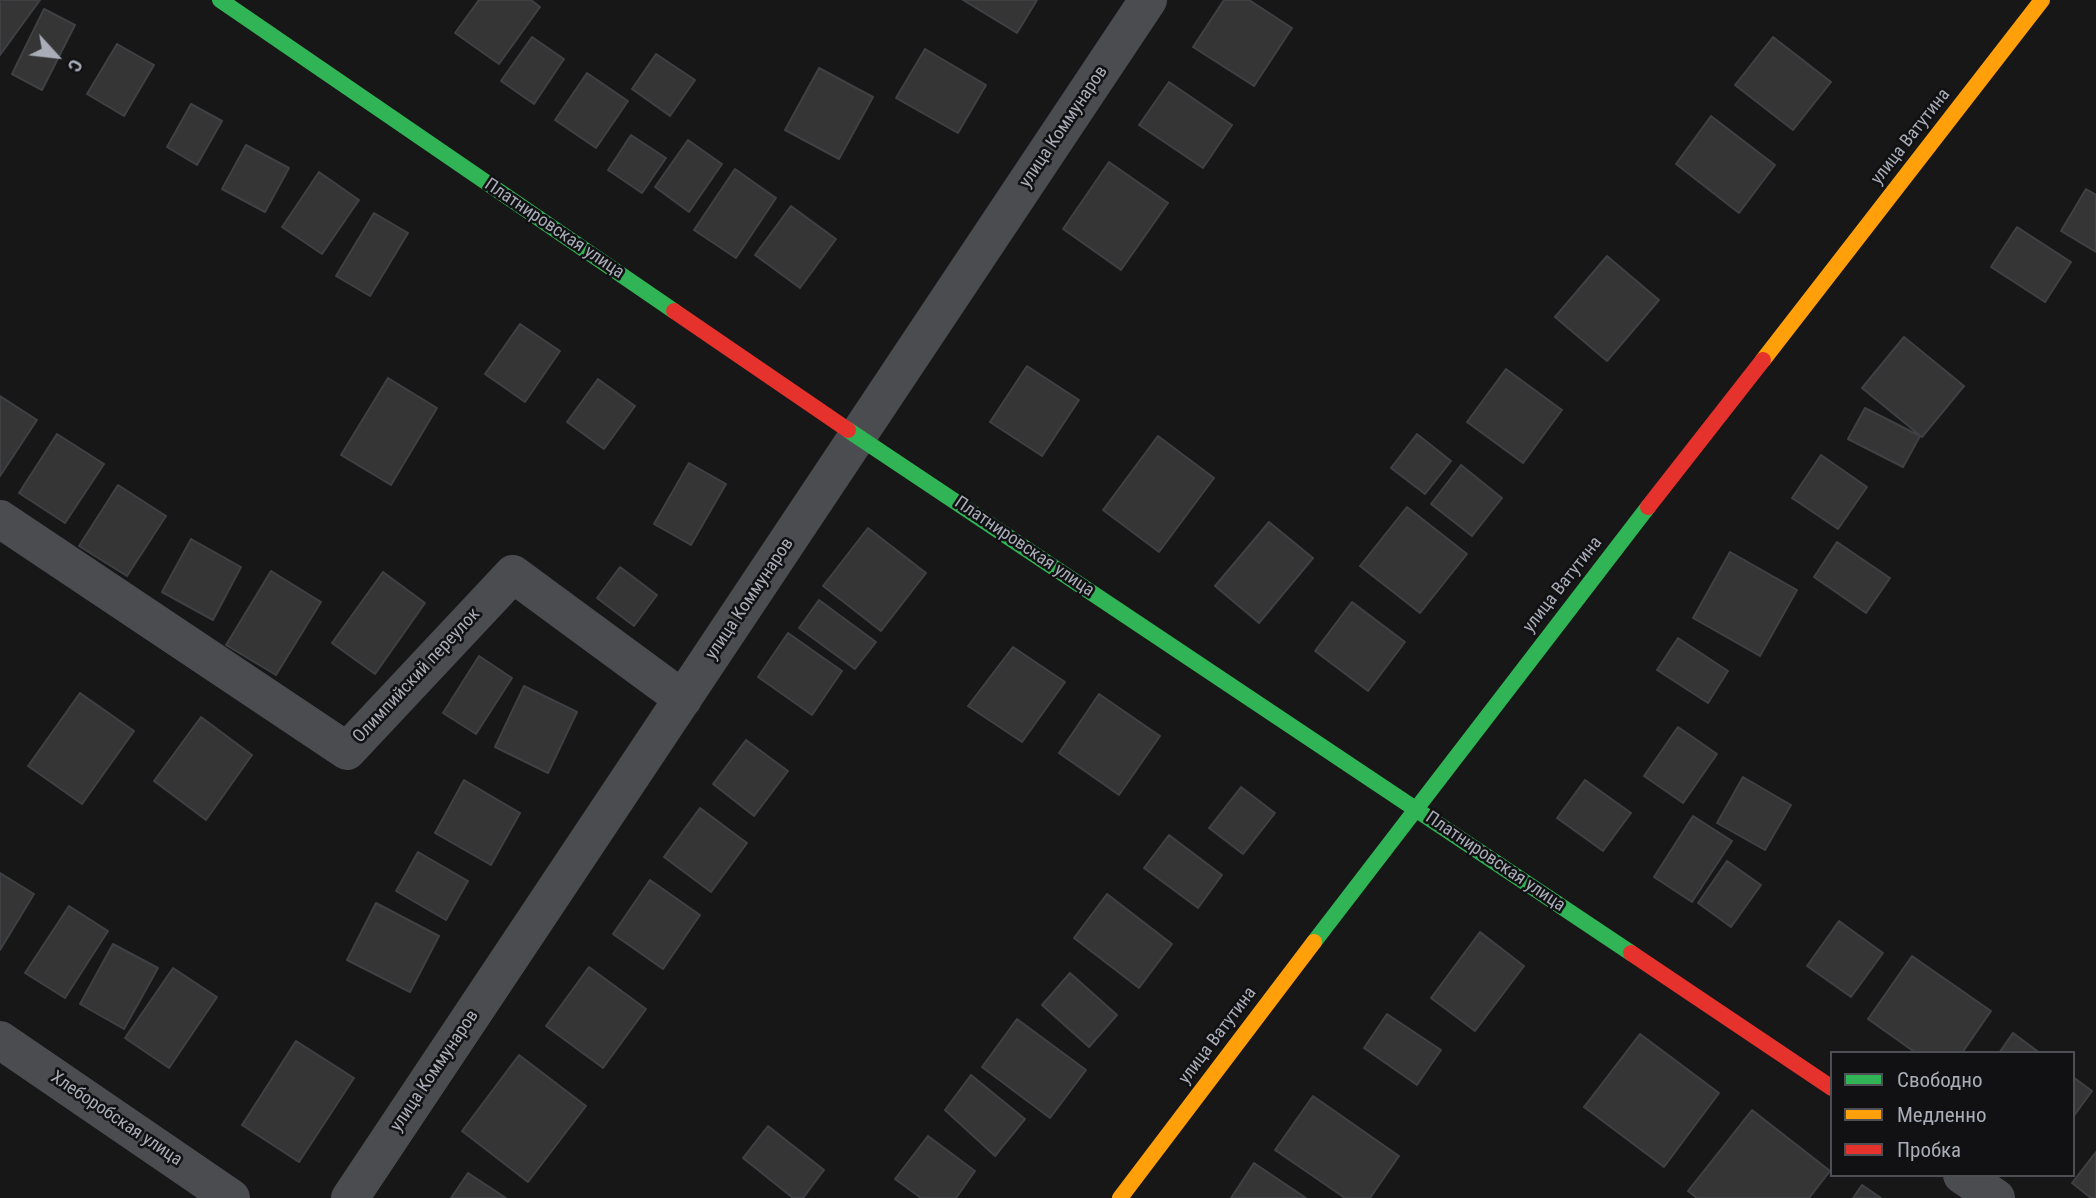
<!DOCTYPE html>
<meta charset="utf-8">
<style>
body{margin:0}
#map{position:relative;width:2096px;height:1198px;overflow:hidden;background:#171717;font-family:"Roboto Condensed",sans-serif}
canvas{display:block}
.legend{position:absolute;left:1830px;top:1051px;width:245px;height:126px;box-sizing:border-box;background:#111113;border:2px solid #4d4f55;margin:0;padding:9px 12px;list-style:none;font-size:21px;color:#a8adb8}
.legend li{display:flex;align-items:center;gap:14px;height:35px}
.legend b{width:35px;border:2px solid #4d4f55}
.north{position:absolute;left:21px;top:21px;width:70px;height:70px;-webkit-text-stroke:5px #111113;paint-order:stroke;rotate:117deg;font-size:19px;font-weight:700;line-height:28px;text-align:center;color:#a8adb8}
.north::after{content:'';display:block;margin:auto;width:24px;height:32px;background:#a8adb8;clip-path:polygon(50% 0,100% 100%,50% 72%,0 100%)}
</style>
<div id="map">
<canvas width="2096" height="1198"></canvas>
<ul class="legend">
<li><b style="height:9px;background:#30b455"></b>Свободно</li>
<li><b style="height:9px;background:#ff9f0a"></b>Медленно</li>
<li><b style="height:9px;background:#e5322d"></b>Пробка</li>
</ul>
<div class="north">С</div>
</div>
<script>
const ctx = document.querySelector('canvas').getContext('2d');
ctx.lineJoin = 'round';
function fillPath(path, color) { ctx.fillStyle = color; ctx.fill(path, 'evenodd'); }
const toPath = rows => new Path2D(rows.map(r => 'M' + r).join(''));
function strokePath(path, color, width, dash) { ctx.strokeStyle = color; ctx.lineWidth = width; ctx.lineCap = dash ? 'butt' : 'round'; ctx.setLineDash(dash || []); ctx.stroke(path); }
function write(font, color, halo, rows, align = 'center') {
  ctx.font = font + ' "Roboto Condensed",sans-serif'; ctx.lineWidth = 5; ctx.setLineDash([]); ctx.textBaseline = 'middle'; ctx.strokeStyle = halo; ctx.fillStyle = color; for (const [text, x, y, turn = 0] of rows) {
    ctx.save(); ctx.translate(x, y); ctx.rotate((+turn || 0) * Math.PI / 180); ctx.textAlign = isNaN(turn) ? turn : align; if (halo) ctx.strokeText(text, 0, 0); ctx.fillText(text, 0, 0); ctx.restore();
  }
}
const building = toPath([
 [0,0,40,0,0,55,0,0],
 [479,0,531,0,540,7,499,64,455,33,479,0],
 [963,0,1037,0,1017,33,963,0],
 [1224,0,1249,0,1292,28,1254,86,1193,47,1224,0],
 [44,9,75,25,42,90,12,74,44,9],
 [532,37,564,59,534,104,501,81,532,37],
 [1773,37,1831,82,1793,130,1735,85,1773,37],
 [117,44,154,65,124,116,87,94,117,44],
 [925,49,986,85,958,133,896,98,925,49],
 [656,54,695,80,670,116,632,89,656,54],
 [819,68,873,97,839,159,785,130,819,68],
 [587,73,628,101,596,148,555,120,587,73],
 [1169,82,1232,125,1203,168,1139,125,1169,82],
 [191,104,222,121,197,165,167,147,191,104],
 [1711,116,1775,165,1739,213,1676,164,1711,116],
 [631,135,666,158,642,193,608,170,631,135],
 [688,140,722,164,689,212,655,187,688,140],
 [246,145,289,168,265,212,222,189,246,145],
 [1109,162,1168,203,1121,270,1063,229,1109,162],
 [735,169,776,198,736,258,694,230,735,169],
 [319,172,359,200,322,254,282,227,319,172],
 [2086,189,2096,195,2096,252,2061,231,2086,189],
 [791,206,836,239,800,288,755,255,791,206],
 [374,213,408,233,370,296,336,276,374,213],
 [2017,227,2071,262,2045,302,1991,267,2017,227],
 [1607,256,1659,300,1607,361,1555,317,1607,256],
 [520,324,560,351,525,402,485,374,520,324],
 [1904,337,1964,386,1922,437,1862,388,1904,337],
 [1027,366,1079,400,1042,456,990,422,1027,366],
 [1506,369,1562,410,1523,463,1467,422,1506,369],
 [388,378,437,408,391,485,341,455,388,378],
 [598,379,635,406,604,449,567,422,598,379],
 [0,396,37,420,0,476,0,396],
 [1865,408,1920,436,1903,467,1848,439,1865,408],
 [57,434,104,464,65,523,19,493,57,434],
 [1417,434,1451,461,1425,494,1391,468,1417,434],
 [1158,436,1214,478,1159,552,1103,510,1158,436],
 [1821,455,1867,487,1838,529,1792,498,1821,455],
 [689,463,726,484,691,545,654,524,689,463],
 [1461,465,1502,498,1472,536,1431,504,1461,465],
 [118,485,166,516,127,576,79,546,118,485],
 [1407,507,1467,554,1420,613,1360,566,1407,507],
 [1269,522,1313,558,1259,623,1215,586,1269,522],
 [868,528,926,573,881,631,823,586,868,528],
 [191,539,241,567,213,620,162,592,191,539],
 [1837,542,1890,578,1866,613,1814,577,1837,542],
 [1730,552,1797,590,1760,656,1693,618,1730,552],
 [620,567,657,595,634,626,597,598,620,567],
 [271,571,321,602,276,675,226,645,271,571],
 [383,572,425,603,375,674,332,643,383,572],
 [819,600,876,642,855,669,799,628,819,600],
 [1352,602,1405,642,1368,691,1315,651,1352,602],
 [788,633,842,671,812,715,758,677,788,633],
 [1678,638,1728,671,1708,703,1657,670,1678,638],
 [1013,647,1065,682,1022,742,968,706,1013,647],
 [479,656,512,678,476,734,443,713,479,656],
 [524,686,577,712,548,773,495,747,524,686],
 [80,693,134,731,82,804,28,766,80,693],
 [1099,694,1160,736,1119,795,1059,753,1099,694],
 [201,717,252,755,206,820,154,781,201,717],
 [1678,727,1717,754,1683,803,1644,776,1678,727],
 [746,740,788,771,754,816,713,784,746,740],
 [1743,777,1791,805,1765,850,1717,823,1743,777],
 [464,780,520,813,491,865,435,833,464,780],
 [1585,780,1631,813,1603,851,1557,818,1585,780],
 [1241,787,1275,813,1243,854,1209,828,1241,787],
 [700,808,747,843,711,892,664,857,700,808],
 [1693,816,1732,841,1692,902,1654,877,1693,816],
 [1169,835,1222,875,1198,908,1144,868,1169,835],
 [418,852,468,881,446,920,396,891,418,852],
 [1727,861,1761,885,1731,927,1698,903,1727,861],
 [0,873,34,894,0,950,0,873],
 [650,880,700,915,663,969,613,934,650,880],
 [1107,894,1172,944,1139,988,1074,938,1107,894],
 [376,903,439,936,410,992,347,960,376,903],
 [69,906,108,931,65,998,25,973,69,906],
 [1839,921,1883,953,1851,997,1807,966,1839,921],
 [1480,932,1524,966,1475,1031,1431,998,1480,932],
 [113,944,158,968,124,1029,80,1004,113,944],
 [1912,956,1991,1011,1962,1053,1916,1053,1868,1019,1912,956],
 [589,967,646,1009,603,1068,546,1026,589,967],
 [173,968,217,997,169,1068,125,1038,173,968],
 [1070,973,1117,1015,1089,1047,1042,1005,1070,973],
 [1387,1014,1441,1050,1417,1085,1364,1048,1387,1014],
 [1017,1019,1086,1070,1050,1118,982,1067,1017,1019],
 [2013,1033,2040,1053,1999,1053,2013,1033],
 [1640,1034,1719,1093,1664,1167,1584,1107,1640,1034],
 [296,1041,354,1078,299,1162,242,1125,296,1041],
 [519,1055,586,1106,528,1182,462,1131,519,1055],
 [971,1075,1025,1119,995,1156,945,1110,971,1075],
 [2073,1077,2092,1091,2073,1117,2073,1077],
 [1313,1096,1399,1156,1370,1198,1345,1198,1275,1150,1313,1096],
 [1752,1110,1830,1171,1809,1198,1697,1198,1688,1191,1752,1110],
 [768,1126,824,1170,803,1198,793,1198,743,1158,768,1126],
 [928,1136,975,1171,956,1198,921,1198,895,1179,928,1136],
 [2096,1152,2096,1198,2091,1198,2072,1183,2096,1152],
 [1254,1163,1306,1198,1231,1198,1254,1163],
 [468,1173,506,1198,451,1198,468,1173],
 [1862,1185,1881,1198,1853,1198,1862,1185]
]);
fillPath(building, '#353536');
strokePath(building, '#3f4043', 2);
strokePath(toPath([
 [0,519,347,751,513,574,683,699],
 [0,1040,231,1198],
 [1962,1175,1996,1198],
 [350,1198,1148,0]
]), '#4b4c50', 38);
strokePath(toPath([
 [220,0,674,311],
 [848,430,1631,953],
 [1314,942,1648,507]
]), '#30b455', 16);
strokePath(toPath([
 [1763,360,2042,0],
 [1120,1198,1314,942]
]), '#ff9f0a', 16);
strokePath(toPath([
 [674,311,848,430],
 [1648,507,1763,360],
 [1631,953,1832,1088]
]), '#e5322d', 16);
write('18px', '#a8adb8', '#111113', [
 ["улица Коммунаров",1064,127,-56],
 ["улица Ватутина",1911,137,-52],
 ["Платнировская улица",554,229,34],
 ["Платнировская улица",1024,547,34],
 ["улица Ватутина",1563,585,-52],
 ["улица Коммунаров",750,599,-56],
 ["Олимпийский переулок",417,676,-47],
 ["Платнировская улица",1495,862,34],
 ["улица Ватутина",1218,1036,-53],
 ["улица Коммунаров",435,1071,-56],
 ["Хлеборобская улица",116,1119,34]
]);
</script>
